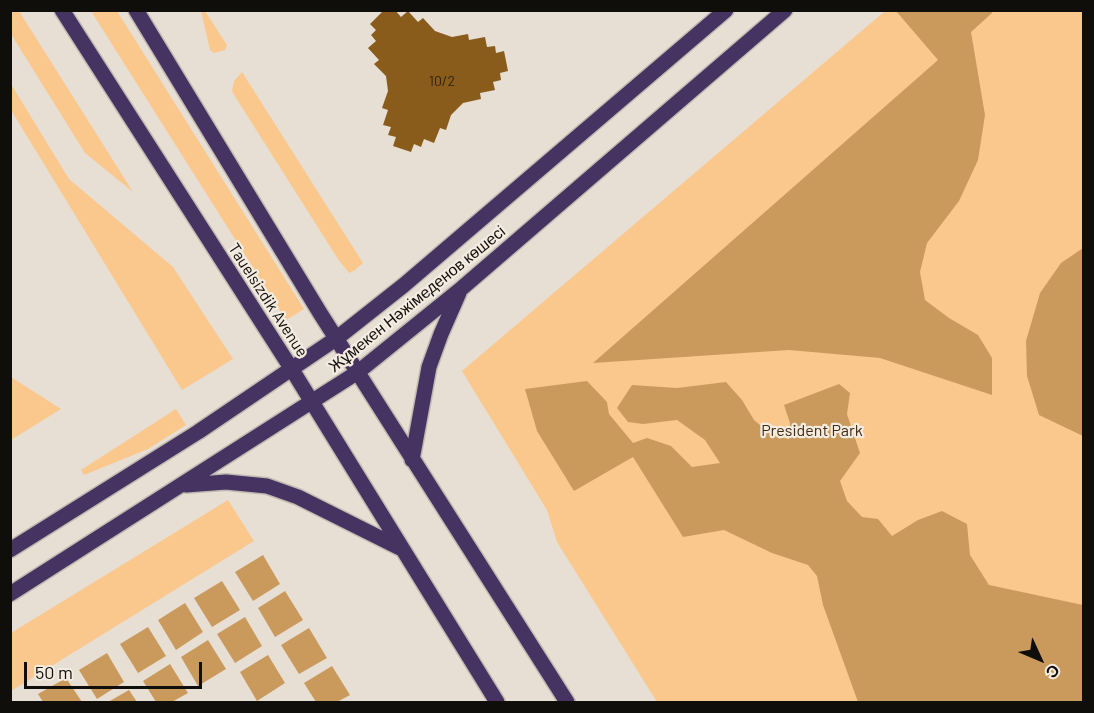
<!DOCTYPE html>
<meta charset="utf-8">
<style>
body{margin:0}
#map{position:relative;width:1094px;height:713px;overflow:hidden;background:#e7ded4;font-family:Barlow,sans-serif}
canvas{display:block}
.frame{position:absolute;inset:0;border:12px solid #100e0a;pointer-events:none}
.north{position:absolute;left:1010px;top:629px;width:60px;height:60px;-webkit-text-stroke:4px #f4ebe1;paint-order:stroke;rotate:134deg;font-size:16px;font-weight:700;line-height:24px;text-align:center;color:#100e0a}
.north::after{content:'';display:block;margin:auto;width:21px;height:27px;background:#100e0a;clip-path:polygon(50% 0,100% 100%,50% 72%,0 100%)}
.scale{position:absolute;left:24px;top:662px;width:178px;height:27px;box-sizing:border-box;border:3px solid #100e0a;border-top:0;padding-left:8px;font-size:18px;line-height:21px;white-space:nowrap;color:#100e0a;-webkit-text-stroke:4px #f4ebe1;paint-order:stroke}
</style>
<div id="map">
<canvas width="1094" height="713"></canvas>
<div class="frame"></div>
<div class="north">С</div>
<div class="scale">50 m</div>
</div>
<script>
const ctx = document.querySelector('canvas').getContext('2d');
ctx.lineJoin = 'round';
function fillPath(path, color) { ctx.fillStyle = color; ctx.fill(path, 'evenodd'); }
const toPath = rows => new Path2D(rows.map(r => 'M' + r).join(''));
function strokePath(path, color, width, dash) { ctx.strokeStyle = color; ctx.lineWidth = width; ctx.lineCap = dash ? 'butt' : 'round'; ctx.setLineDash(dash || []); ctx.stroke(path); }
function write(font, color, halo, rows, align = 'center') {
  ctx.font = font + ' Barlow,sans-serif'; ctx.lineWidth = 4.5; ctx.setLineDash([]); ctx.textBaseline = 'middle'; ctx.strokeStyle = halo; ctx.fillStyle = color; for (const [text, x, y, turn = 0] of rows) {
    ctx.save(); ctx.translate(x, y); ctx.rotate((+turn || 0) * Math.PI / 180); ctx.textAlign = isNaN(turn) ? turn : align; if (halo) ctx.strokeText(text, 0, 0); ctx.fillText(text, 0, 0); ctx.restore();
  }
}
fillPath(toPath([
 [11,10,19,11,133,192,85,153,11,34],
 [91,11,117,11,304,309,286,320],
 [201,11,205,11,227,45,225,50,214,53,210,50],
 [885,11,1083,11,1083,702,657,702,557,542,547,510,462,371],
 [242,72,363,263,355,270,349,273,338,259,236,98,232,91,234,81],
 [11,84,69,179,173,267,233,359,182,390,11,110],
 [11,377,61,409,11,440,10,440],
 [176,409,186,425,148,449,84,475,81,470],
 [228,500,254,541,11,691,11,633]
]), '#fac88c');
fillPath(toPath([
 [896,11,991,10,992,13,971,32,985,115,978,160,959,201,927,243,920,272,925,300,949,318,978,335,992,358,992,395,880,358,789,350,593,363,938,60],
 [1083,248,1083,436,1039,415,1027,376,1026,341,1040,293,1061,263],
 [587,381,607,402,609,414,633,443,647,438,671,446,692,467,720,463,705,440,677,420,643,424,628,422,617,408,632,385,677,388,726,382,742,400,754,420,773,436,789,439,790,423,784,405,839,384,850,393,847,414,860,453,840,481,847,501,862,517,878,519,892,536,918,520,942,511,967,524,970,555,989,585,1083,605,1083,702,858,702,823,605,817,576,808,565,772,553,724,530,683,537,633,457,574,491,537,431,525,389],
 [263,555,280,584,253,601,235,572],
 [222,581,240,610,212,627,194,598],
 [285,591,303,620,275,637,258,608],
 [185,603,203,632,176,650,158,620],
 [245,617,262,646,235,663,217,634],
 [148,627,166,656,138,673,120,644],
 [309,628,327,658,299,674,281,645],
 [208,640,226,669,198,686,181,657],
 [107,653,124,682,97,699,79,670],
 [268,655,285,683,257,701,240,672],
 [170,664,188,693,172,702,156,702,143,681],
 [332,666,350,695,337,702,316,702,304,683],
 [66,678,82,702,43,702,38,694],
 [129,690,137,702,108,702]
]), '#ca9a5d');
fillPath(toPath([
 [384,10,395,10,401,17,408,11,418,22,423,18,435,31,452,37,468,34,469,40,485,37,487,47,495,46,496,53,504,51,508,71,500,73,501,80,493,82,495,90,480,93,481,99,463,103,451,115,446,130,440,128,434,143,424,139,421,147,414,144,411,152,393,146,396,137,388,135,391,127,383,125,388,110,382,108,388,91,386,76,374,64,379,60,368,48,376,41,371,35,376,30,370,24]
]), '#895c1b');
const major = toPath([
 [62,10,291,368,497,702],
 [136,10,320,313,567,702],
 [412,460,429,367,441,334,459,293],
 [186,485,226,482,267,486,298,497,400,548],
 [10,550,198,432,337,338,404,285,726,10],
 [10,594,358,372,462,288,785,10]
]);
strokePath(major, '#c0b9b0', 18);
strokePath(major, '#473362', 15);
write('14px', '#2e220e', null, [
 ["10/2",442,81]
]);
write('16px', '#100e0a', '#f4ebe1', [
 ["Жұмекен Нәжімеденов көшесі",417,299,-39],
 ["Tauelsizdik Avenue",268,300,57]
]);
write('16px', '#412c11', '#f4ebe1', [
 ["President Park",812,431]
]);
</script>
